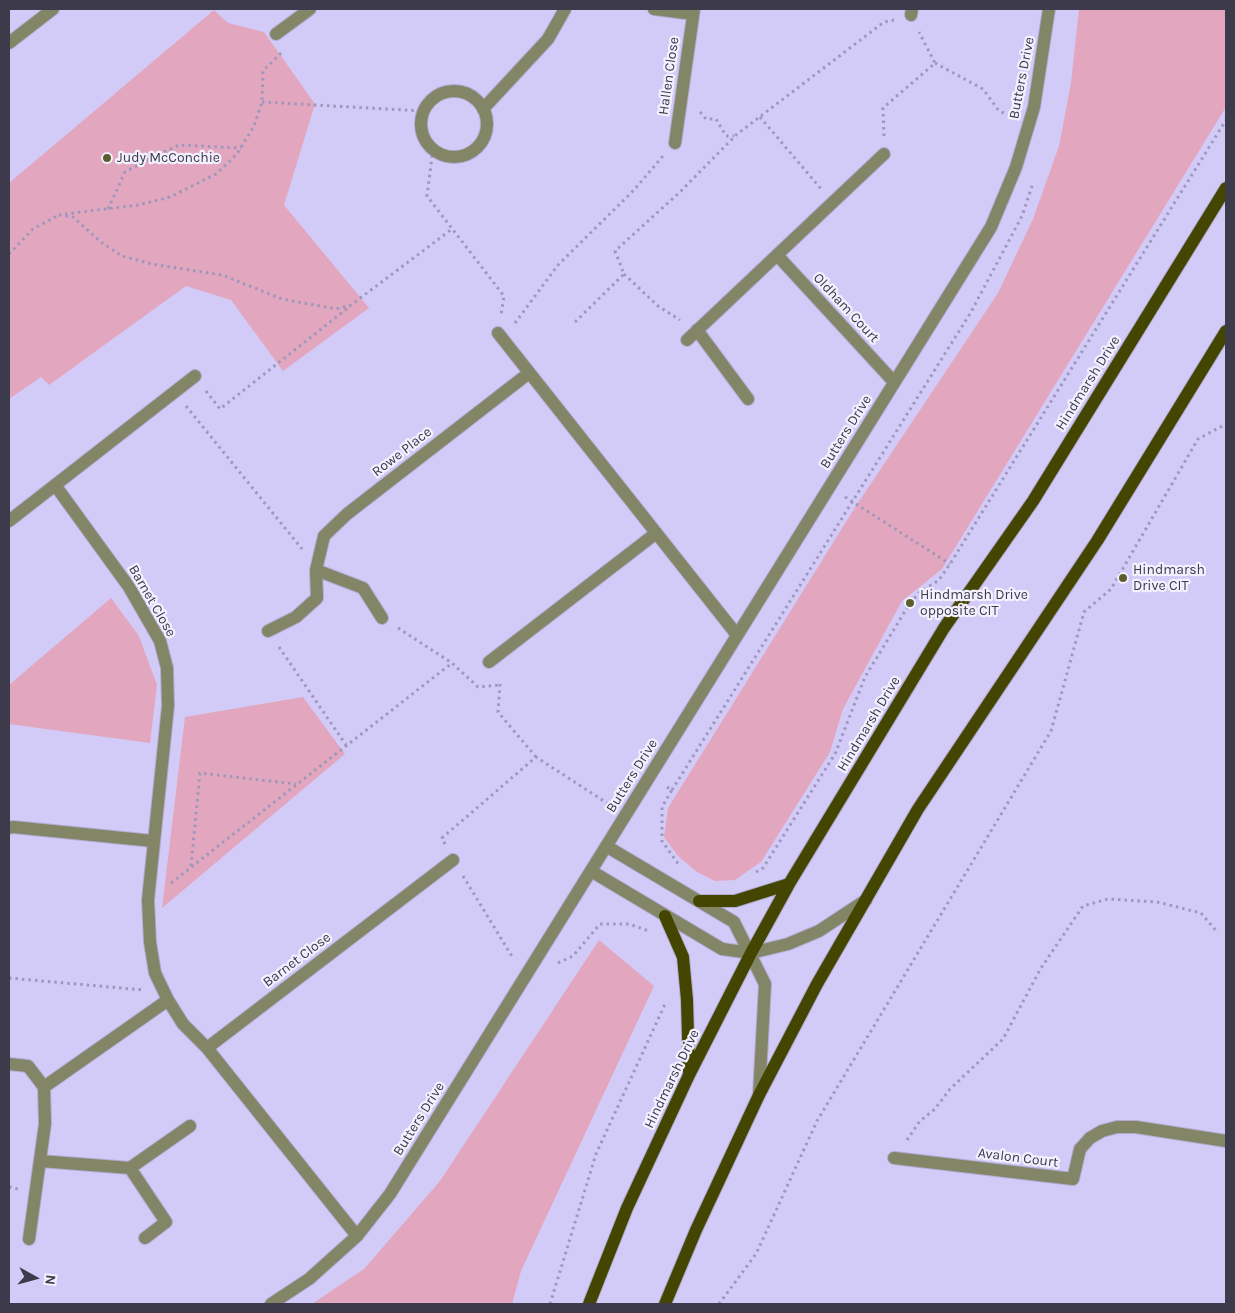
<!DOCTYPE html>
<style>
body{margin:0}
#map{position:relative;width:1235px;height:1313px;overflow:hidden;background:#d2cbf8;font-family:Karla,sans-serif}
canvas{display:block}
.frame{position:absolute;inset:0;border:10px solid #3c3a4b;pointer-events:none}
.north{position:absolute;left:10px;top:1253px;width:50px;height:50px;-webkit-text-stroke:4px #f3f1ff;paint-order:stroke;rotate:97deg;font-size:14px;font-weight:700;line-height:20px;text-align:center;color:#3c3a4b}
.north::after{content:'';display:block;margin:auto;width:18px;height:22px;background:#3c3a4b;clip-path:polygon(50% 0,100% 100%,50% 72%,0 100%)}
</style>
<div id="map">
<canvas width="1235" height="1313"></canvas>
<div class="frame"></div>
<div class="north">N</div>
</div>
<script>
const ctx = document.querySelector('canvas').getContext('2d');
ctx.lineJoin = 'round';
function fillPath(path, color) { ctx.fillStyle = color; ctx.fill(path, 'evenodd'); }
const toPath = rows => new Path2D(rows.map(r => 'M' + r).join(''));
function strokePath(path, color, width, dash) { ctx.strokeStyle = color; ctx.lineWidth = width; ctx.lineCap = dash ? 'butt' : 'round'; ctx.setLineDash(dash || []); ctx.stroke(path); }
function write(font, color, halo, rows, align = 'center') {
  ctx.font = font + ' Karla,sans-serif'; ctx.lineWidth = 4.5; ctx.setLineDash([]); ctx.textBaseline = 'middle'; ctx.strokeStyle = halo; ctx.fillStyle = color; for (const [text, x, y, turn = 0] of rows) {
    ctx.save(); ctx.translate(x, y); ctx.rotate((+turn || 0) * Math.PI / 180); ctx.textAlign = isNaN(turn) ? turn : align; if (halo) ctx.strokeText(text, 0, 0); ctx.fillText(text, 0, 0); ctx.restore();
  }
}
fillPath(toPath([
 [1079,9,1226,9,1226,107,942,569,902,601,843,709,830,752,761,862,735,880,715,881,697,872,678,856,664,837,668,808,854,509,998,293,1033,219,1059,146,1071,83],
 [214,10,228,23,264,32,315,104,284,205,369,308,283,371,231,300,186,286,49,385,41,377,9,399,9,183],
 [111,598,139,636,157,685,150,743,9,724,9,685],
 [303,697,345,754,162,908,185,717],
 [599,940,654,986,521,1271,512,1304,312,1304,364,1269,440,1181]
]), '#e3a6bf');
const minor = toPath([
 [654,9,693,14],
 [911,15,912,9],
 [276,34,310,9],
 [9,43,53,9],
 '421 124a33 33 0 1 1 66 0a33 33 0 1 1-66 0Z',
 [483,109,548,39,565,9],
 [675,143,694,9],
 [777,255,894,382],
 [697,330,748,399],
 [498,333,737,635],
 [687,340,884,154],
 [55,485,129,587,160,641,167,668,168,706,148,900,150,942,155,973,168,1000,183,1024,207,1048,357,1236],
 [9,521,195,376],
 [316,570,363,588,382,618],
 [268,631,296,617,317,598,316,570,324,536,347,514,529,373],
 [489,662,655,534],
 [9,828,13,827,153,841],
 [606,846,734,922,765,984,759,1095],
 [591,871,722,949,751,953,788,944,819,931,866,900],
 [207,1048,453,860],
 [9,1064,28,1066,44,1087,168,1000],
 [894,1158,1073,1179,1080,1149,1090,1138,1102,1131,1117,1127,1136,1127,1226,1141],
 [40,1161,130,1168,166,1222,145,1238],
 [130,1168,190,1126],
 [29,1239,45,1124,44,1087],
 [271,1304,309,1279,357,1236,390,1194,991,227,1016,167,1034,107,1049,9]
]);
const major = toPath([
 [699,901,735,901,789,884],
 [665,916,683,957,687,1000,689,1072],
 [589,1304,627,1208,689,1075,751,953,789,884,944,628,1033,501,1226,188],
 [665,1304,696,1230,759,1095,817,984,918,809,1097,541,1226,331]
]);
strokePath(minor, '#b1abd2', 14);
strokePath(major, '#b1abd2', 14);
strokePath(toPath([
 [935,63,983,89,999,111,1011,116],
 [262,102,423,111],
 [700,112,706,119,716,119,726,136,734,136],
 [760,117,821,189],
 [884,136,883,108,935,63,919,32],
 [433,149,427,196,504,296,501,315],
 [108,209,125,172,151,158,179,145,241,148],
 [65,214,138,205,170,197,216,174,237,154,254,126,262,102,263,71,282,52],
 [59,215,73,217,101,242,122,256,152,264,222,275,282,299,336,309,351,305,452,229],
 [9,254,33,229,59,215],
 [624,274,658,306,680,320],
 [575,322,624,274,615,251,680,192,736,135,884,22,894,20],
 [515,323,558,265,634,190,663,156],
 [206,391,220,409,349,307],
 [186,406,302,549],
 [845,497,950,564],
 [398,628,452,663],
 [279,647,346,745],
 [500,684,498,712,536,757],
 [667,787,672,790,662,807,662,841,679,865],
 [672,790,971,312,1022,216,1033,183],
 [445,844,442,838,536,757,610,805],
 [191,866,200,773,296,784],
 [756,872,763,868,835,754,865,677,910,603,919,593,939,580,950,564,1226,120],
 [463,876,513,958],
 [171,883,452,663,478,687,500,685],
 [558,963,573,956,600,924,629,924,649,931],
 [9,978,143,990],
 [907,1140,920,1121,935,1109,950,1089,1003,1039,1041,968,1083,906,1108,899,1157,902,1201,913,1218,933],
 [9,1187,18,1189],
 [550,1304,596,1154,666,1002],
 [719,1304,756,1254,817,1121,1051,731,1084,612,1111,589,1198,439,1226,424]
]), '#9d98bb', 3, [2.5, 4]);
strokePath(minor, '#828566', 12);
strokePath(major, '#434500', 12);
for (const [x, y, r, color] of [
 [107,158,5,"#5c5f2c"],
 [1123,578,5,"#5c5f2c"],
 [910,603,5,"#5c5f2c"]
]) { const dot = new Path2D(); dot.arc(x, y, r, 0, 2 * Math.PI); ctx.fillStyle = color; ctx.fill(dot); strokePath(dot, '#f3f1ff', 2); }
write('14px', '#3c3a4b', '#f3f1ff', [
 ["Hallen Close",669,76,-82],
 ["Butters Drive",1022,78,-79],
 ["Oldham Court",846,308,47],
 ["Hindmarsh Drive",1088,383,-58],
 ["Butters Drive",846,432,-58],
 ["Rowe Place",402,452,-38],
 ["Barnet Close",152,601,60],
 ["Hindmarsh Drive",869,724,-59],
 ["Butters Drive",632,776,-58],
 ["Barnet Close",297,960,-37],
 ["Hindmarsh Drive",672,1079,-64],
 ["Butters Drive",419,1119,-58],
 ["Avalon Court",1018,1158,7]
]);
write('14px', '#3c3a4b', '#f3f1ff', [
 ["Judy McConchie",117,158],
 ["Hindmarsh",1133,570],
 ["Drive CIT",1133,586],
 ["Hindmarsh Drive",920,595],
 ["opposite CIT",920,611]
], 'left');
</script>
